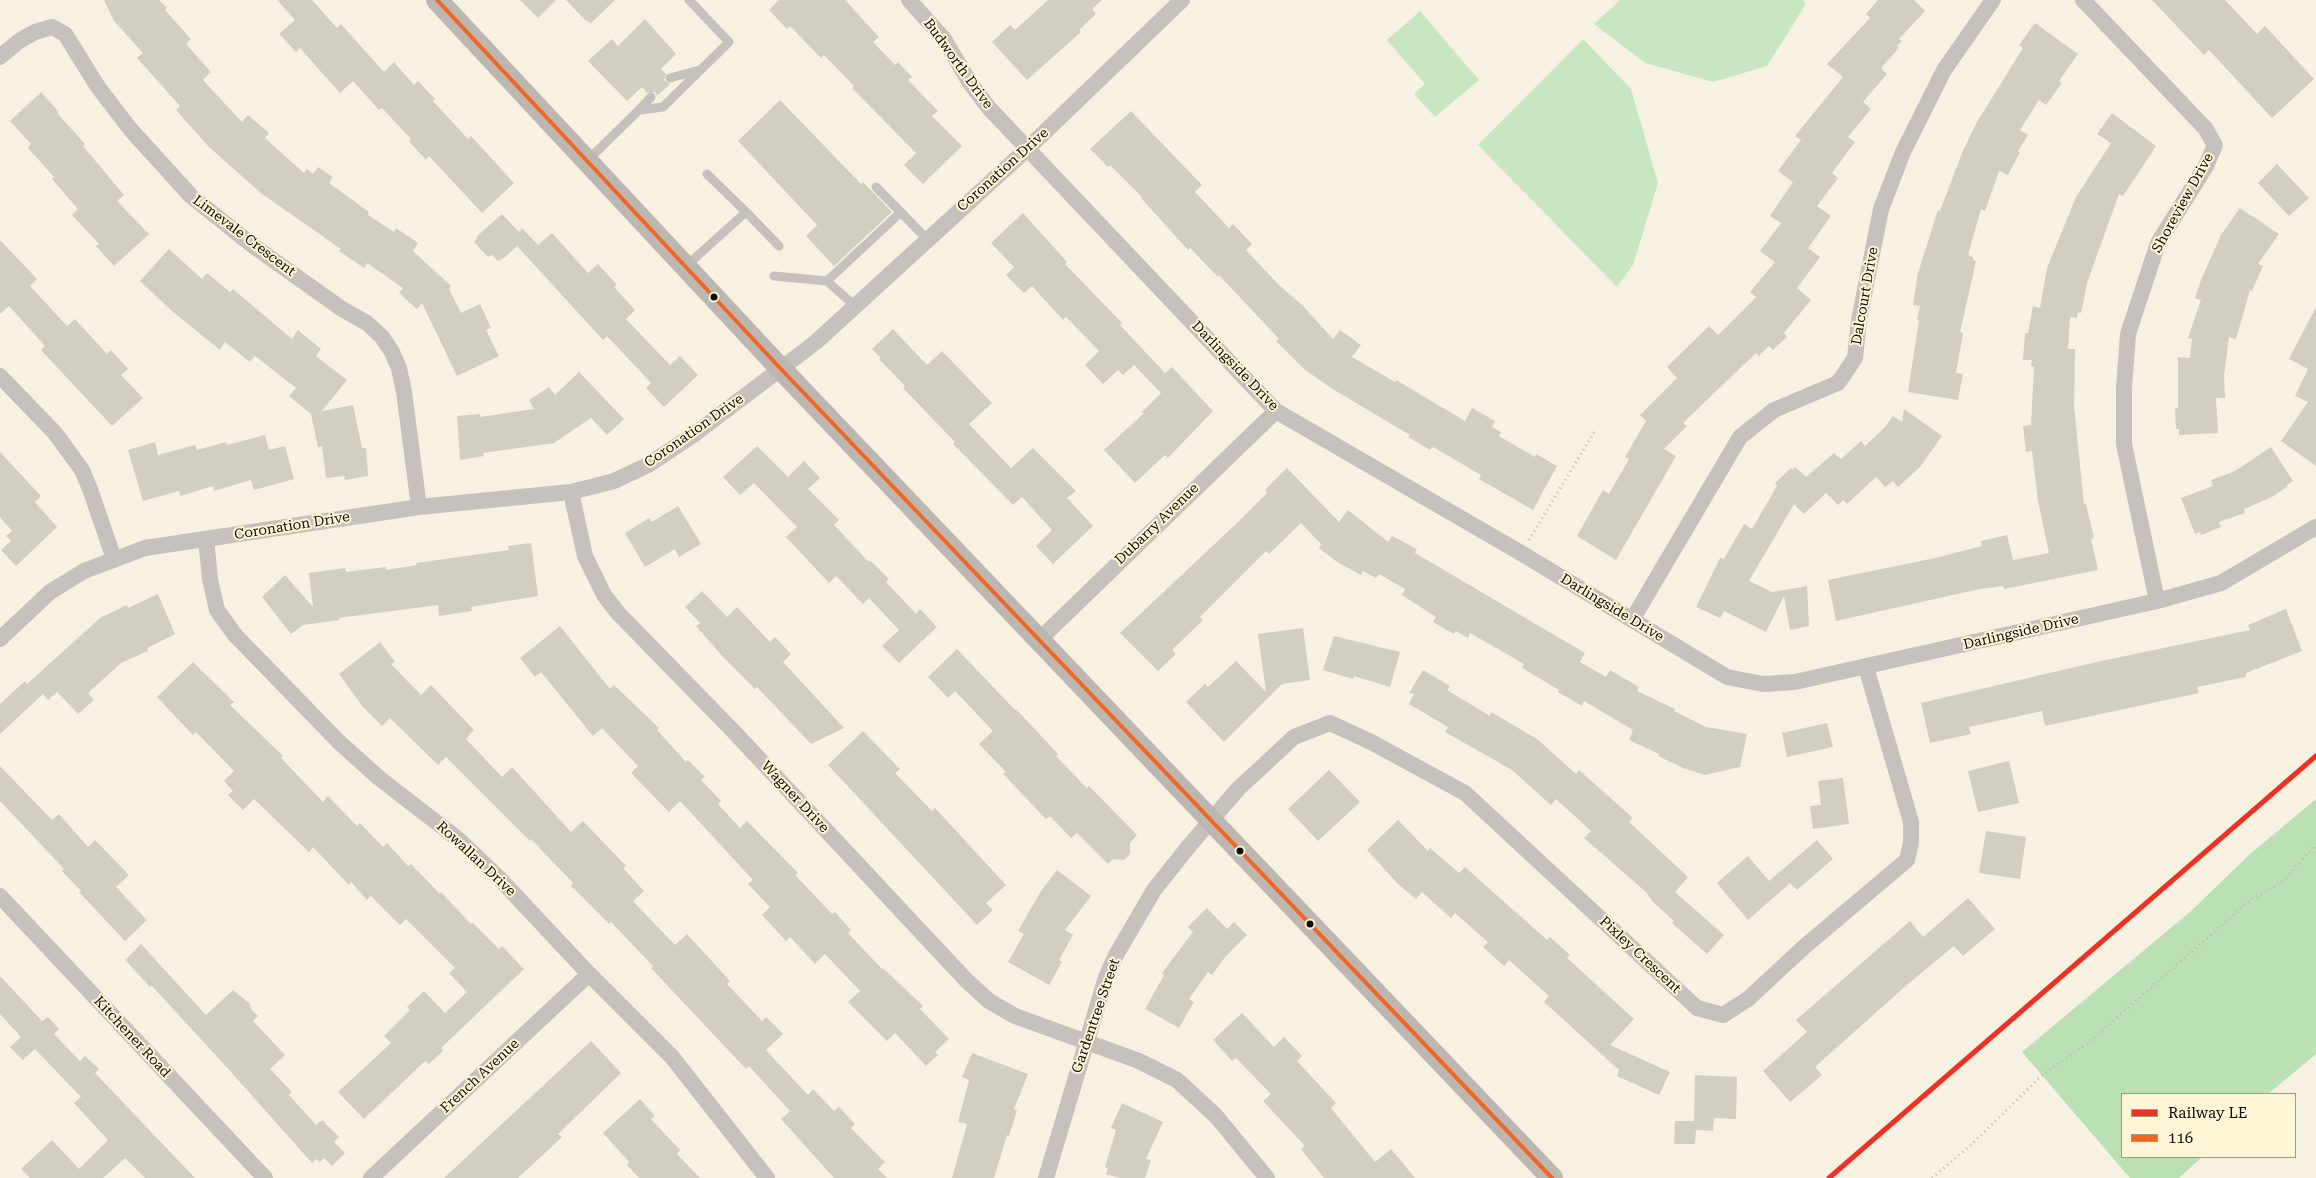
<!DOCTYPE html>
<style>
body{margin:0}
#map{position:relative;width:2316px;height:1178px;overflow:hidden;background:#f6f1e1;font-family:"Roboto Serif",serif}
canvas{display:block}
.legend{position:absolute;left:2121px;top:1093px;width:175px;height:65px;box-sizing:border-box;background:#fff6d8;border:1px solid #9f9883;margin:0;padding:6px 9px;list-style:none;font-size:15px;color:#0f0c04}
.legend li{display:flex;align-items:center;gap:10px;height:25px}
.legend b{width:25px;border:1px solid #9f9883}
</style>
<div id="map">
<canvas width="2316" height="1178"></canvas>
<ul class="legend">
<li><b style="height:6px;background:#ee3124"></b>Railway LE</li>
<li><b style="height:6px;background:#f26522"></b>116</li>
</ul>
</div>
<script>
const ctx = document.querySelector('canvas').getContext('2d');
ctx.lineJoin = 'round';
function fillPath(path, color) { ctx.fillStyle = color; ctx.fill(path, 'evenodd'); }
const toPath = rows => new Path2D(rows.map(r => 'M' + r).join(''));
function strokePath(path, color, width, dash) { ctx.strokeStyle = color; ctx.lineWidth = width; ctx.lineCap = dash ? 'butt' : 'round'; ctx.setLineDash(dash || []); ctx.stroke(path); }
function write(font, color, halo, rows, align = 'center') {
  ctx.font = font + ' "Roboto Serif",serif'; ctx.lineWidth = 4; ctx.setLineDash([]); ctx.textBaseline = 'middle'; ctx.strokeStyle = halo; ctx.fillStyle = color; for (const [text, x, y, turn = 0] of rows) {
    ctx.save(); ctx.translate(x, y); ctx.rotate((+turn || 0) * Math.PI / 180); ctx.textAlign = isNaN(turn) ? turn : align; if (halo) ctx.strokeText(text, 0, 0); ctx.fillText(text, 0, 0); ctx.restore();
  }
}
fillPath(toPath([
 [1620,0,1803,0,1806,4,1767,66,1713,82,1645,63,1594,24],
 [1420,11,1479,80,1435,117,1414,94,1425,84,1387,40],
 [1583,39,1631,89,1658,183,1633,265,1617,287,1478,145]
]), '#c9e6c3');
fillPath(toPath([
 [2316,799,2316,1054,2268,1094,2122,1094,2122,1157,2202,1157,2179,1178,2130,1178,2022,1052,2190,912,2249,855]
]), '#bbe0b6');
fillPath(toPath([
 [104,0,159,0,167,8,165,10,191,39,186,44,211,72,203,80,242,122,248,115,269,133,265,138,304,173,307,169,313,174,318,167,333,177,329,183,369,212,368,215,394,232,396,228,418,243,413,251,451,286,449,289,461,313,480,304,491,328,486,330,499,356,457,376,422,303,417,309,399,293,403,288,367,263,364,268,339,251,341,249,262,194,209,147,176,110,180,106,137,58,143,53,114,21],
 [277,0,312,0,337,28,341,24,384,72,394,62,414,85,418,81,435,99,433,101,468,139,471,136,514,183,482,213,429,156,426,160,409,141,411,139,382,108,379,110,353,81,340,93,300,48,296,52,279,34,295,20],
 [520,0,556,0,538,18],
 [566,0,615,0,591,23,585,20],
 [779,0,845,0,879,37,873,42,895,65,898,62,912,77,908,80,938,111,932,116,962,146,923,184,904,165,916,153,852,88,854,86,824,55,821,58,790,26,787,29,769,10],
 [1048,0,1102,0,1092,9,1096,14,1079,30,1081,32,1027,80,992,42,1010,25,1015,30],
 [1878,0,1914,0,1925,11,1899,39,1902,41,1897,46,1899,48,1881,68,1887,74,1863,102,1871,109,1848,137,1855,142,1832,173,1838,178,1817,206,1831,216,1808,248,1820,257,1797,288,1811,300,1784,333,1787,337,1773,350,1769,346,1759,356,1756,353,1683,423,1687,426,1664,449,1676,456,1616,560,1577,536,1603,490,1609,494,1629,459,1625,457,1646,421,1640,415,1677,378,1667,367,1709,326,1718,335,1756,297,1750,292,1775,262,1760,251,1781,223,1770,216,1793,182,1778,171,1801,140,1795,136,1843,77,1827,64,1870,18,1866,14],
 [2152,0,2225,0,2257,34,2265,26,2314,79,2272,118,2209,50,2204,55],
 [645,19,676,54,661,69,666,74,664,80,670,84,657,96,655,92,647,93,642,87,627,101,588,61,612,39,618,46],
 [2035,23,2078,54,2059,81,2062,83,2046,105,2039,100,2020,130,2028,135,2018,151,2020,152,2008,175,1999,171,1985,211,1981,209,1968,255,1973,257,1973,260,1976,261,1960,332,1963,333,1956,373,1963,374,1958,400,1908,392,1919,320,1917,319,1920,306,1913,305,1918,273,1938,210,1940,211,1962,153,1977,122,2023,48,2019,45],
 [41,92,59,112,57,113,85,144,83,146,124,195,117,201,149,234,114,266,96,246,99,244,72,215,78,209,52,179,54,177,28,148,31,144,10,121],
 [780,100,861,184,863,182,892,212,834,266,806,236,817,225,738,141],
 [1131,111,1202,185,1195,192,1229,228,1233,224,1252,244,1246,250,1279,285,1303,306,1333,339,1340,330,1361,345,1352,357,1395,382,1396,380,1465,421,1472,408,1495,421,1492,427,1501,432,1499,436,1535,457,1536,454,1557,466,1533,510,1479,479,1481,475,1433,447,1430,450,1408,437,1410,435,1331,388,1304,369,1276,341,1279,339,1219,275,1218,277,1190,248,1188,250,1141,198,1142,197,1110,165,1108,167,1090,149],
 [2112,113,2156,146,2123,196,2119,194,2087,283,2081,313,2078,312,2077,318,2070,317,2068,349,2075,349,2074,406,2084,504,2086,504,2094,538,2091,539,2098,570,2004,589,2003,586,1980,589,1836,621,1828,580,1935,558,1982,546,1981,541,2007,535,2013,560,2049,553,2038,501,2032,451,2026,452,2023,426,2031,425,2034,367,2031,366,2032,360,2023,360,2025,333,2028,333,2033,306,2040,308,2047,268,2076,197,2111,143,2097,134],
 [2277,164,2309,198,2289,216,2258,183],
 [2240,208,2279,234,2258,264,2263,266,2252,291,2250,290,2236,339,2229,337,2224,375,2225,398,2216,398,2218,433,2179,435,2179,429,2176,429,2175,409,2178,408,2178,357,2190,358,2192,339,2188,338,2201,300,2195,298,2201,280,2221,235],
 [1023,213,1067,262,1065,264,1122,323,1120,325,1165,373,1172,367,1213,411,1168,458,1165,455,1135,483,1104,450,1144,413,1142,412,1161,393,1134,365,1123,375,1118,370,1103,384,1085,365,1099,351,1066,317,1063,320,1032,286,1024,293,1006,275,1014,267,991,243],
 [502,214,519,232,522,228,538,245,552,233,588,273,598,264,617,285,614,287,635,310,626,319,670,365,680,356,698,375,664,407,646,388,651,383,607,336,603,340,517,246,504,258,498,261,492,255,488,257,474,242,477,239,476,237],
 [0,240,37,279,30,286,67,326,75,319,107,354,111,350,128,369,121,375,143,398,112,426,41,350,45,346,9,306,0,314],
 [169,249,202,279,207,273,230,292,233,289,292,339,298,330,321,349,316,356,347,380,322,411,353,405,362,448,366,448,368,476,345,480,344,476,326,478,322,446,318,447,311,414,289,396,296,388,255,356,250,362,225,342,220,350,172,311,140,281],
 [2316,307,2316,466,2281,441,2308,402,2295,396,2308,369,2289,359],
 [893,329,927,365,942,351,992,403,969,424,1011,468,1033,448,1076,491,1067,498,1093,526,1053,564,1036,546,1052,530,1022,497,1013,505,953,444,955,442,903,388,905,386,879,359,881,358,872,349],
 [579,372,624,419,607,435,591,418,554,443,483,453,484,456,460,460,457,416,480,414,480,417,534,409,529,400,549,387,555,395],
 [1904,409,1942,436,1920,467,1898,487,1893,481,1885,487,1876,477,1847,504,1843,500,1838,505,1826,493,1804,514,1794,504,1749,581,1772,592,1807,586,1809,626,1790,630,1784,596,1766,632,1724,611,1720,618,1696,607,1720,558,1724,559,1744,524,1752,529,1777,486,1775,483,1791,468,1792,470,1795,467,1806,477,1834,453,1841,459,1861,441,1865,446,1884,428,1893,416,1902,422],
 [265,435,269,450,285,446,294,479,254,490,251,480,214,491,213,486,180,496,179,491,143,501,128,450,155,442,158,455,195,445,197,450,226,442,227,445],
 [757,446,788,477,804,461,820,478,808,489,839,520,834,525,869,562,871,561,889,579,886,582,916,614,920,609,937,627,899,663,882,646,899,630,869,598,863,604,836,576,829,583,786,537,797,527,754,483,740,495,723,477],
 [2271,447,2293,481,2287,485,2288,486,2272,497,2244,509,2245,513,2219,522,2221,527,2201,535,2200,532,2195,534,2181,498,2213,486,2211,480,2235,471],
 [0,452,41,496,35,502,57,527,16,566,1,550,11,541,6,536,12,531,0,517],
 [1287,468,1339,522,1348,510,1388,542,1392,536,1417,549,1415,553,1585,653,1580,662,1606,677,1610,670,1639,687,1637,691,1675,709,1674,711,1706,727,1747,734,1740,767,1705,775,1683,768,1658,756,1659,754,1629,740,1633,730,1584,701,1582,706,1558,692,1559,690,1522,668,1524,664,1470,633,1468,638,1456,631,1454,634,1433,622,1436,617,1402,595,1405,589,1379,574,1376,578,1363,571,1361,575,1337,562,1319,548,1321,544,1301,523,1269,554,1266,551,1200,617,1203,620,1172,650,1176,654,1158,671,1120,633,1238,522,1267,493,1265,490],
 [678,506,701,544,679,557,675,549,645,567,625,533,649,518,652,522],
 [531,543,538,596,471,607,472,611,439,616,438,605,339,618,339,620,303,625,291,634,262,597,285,575,313,607,309,573,345,568,346,572,386,567,386,570,417,565,416,563,509,550,508,546],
 [702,591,727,617,737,607,770,642,775,637,791,654,783,662,844,728,811,744,757,687,755,689,723,657,696,626,700,623,685,607],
 [158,594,175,634,147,648,148,651,121,663,88,693,94,700,78,714,57,692,48,700,43,694,0,734,0,704,25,681,27,684,100,618,127,605,128,608],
 [2286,609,2302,651,2246,673,2246,677,2197,687,2199,693,2045,726,2042,711,1969,727,1971,734,1930,743,1921,703,2101,661,2250,630,2248,625],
 [560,626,610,689,614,685,659,728,657,730,686,762,688,760,705,777,701,780,721,801,718,804,740,828,747,821,798,873,795,875,832,914,835,912,851,930,848,933,882,969,883,968,923,1006,920,1009,949,1039,935,1052,938,1055,926,1066,895,1033,887,1041,848,1002,860,991,825,954,815,964,790,937,786,941,762,915,770,907,748,884,753,880,680,801,669,812,631,773,638,766,602,728,593,736,541,672,535,677,520,658],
 [1303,628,1310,680,1282,684,1224,742,1186,702,1205,684,1208,687,1236,661,1266,692,1258,634],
 [1334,636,1400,652,1390,687,1354,676,1353,679,1323,670],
 [380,642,395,662,391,664,421,695,431,685,474,730,466,739,502,777,512,767,571,832,583,821,626,866,623,868,644,891,633,901,675,945,687,934,730,981,727,984,762,1021,766,1017,783,1034,766,1050,808,1095,813,1089,834,1111,839,1107,855,1124,851,1128,885,1162,878,1169,887,1178,834,1178,781,1119,790,1111,749,1066,746,1069,651,968,653,966,611,922,609,924,571,886,573,883,531,839,530,841,446,757,438,765,390,718,382,726,363,707,339,674],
 [957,649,1015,710,1016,709,1058,754,1056,756,1087,788,1089,786,1137,835,1130,843,1130,854,1124,860,1113,859,1108,864,1077,833,1071,838,1050,816,1046,819,1003,774,1006,772,979,744,993,731,955,691,948,698,928,677],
 [193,662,234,702,230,705,283,756,281,758,323,802,328,796,357,826,360,823,383,847,387,843,408,866,411,864,440,894,441,892,471,924,472,922,499,949,502,946,524,969,441,1048,443,1051,429,1064,425,1061,364,1119,338,1092,391,1043,384,1036,410,1010,407,1007,424,991,445,1013,467,992,449,973,455,968,406,919,400,925,371,896,367,900,351,882,349,885,313,847,309,852,254,799,243,810,228,795,233,791,224,781,234,771,196,732,193,735,157,697],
 [1423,670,1450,686,1447,690,1490,716,1491,712,1537,739,1576,774,1579,770,1633,818,1629,822,1688,877,1675,892,1724,935,1707,954,1672,923,1674,921,1652,901,1646,892,1584,838,1591,831,1556,799,1551,805,1512,770,1445,732,1448,727,1409,704,1414,694,1409,693],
 [1827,723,1833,747,1787,757,1782,733],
 [863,731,900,769,895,773,932,811,935,808,1006,885,986,903,993,910,977,925,828,765],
 [2009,761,2019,803,1978,812,1968,771],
 [0,766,52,820,59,814,88,847,95,840,129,875,116,887,147,920,125,941,79,892,81,891,62,871,64,869,0,801],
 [1329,770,1360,802,1318,841,1288,809],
 [1843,778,1849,824,1813,829,1810,806,1821,805,1818,781],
 [1398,820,1428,851,1430,848,1459,873,1465,867,1547,940,1550,937,1570,955,1567,958,1634,1019,1610,1045,1670,1072,1659,1095,1617,1076,1619,1070,1544,1002,1549,996,1509,960,1504,966,1483,947,1488,942,1455,913,1451,918,1422,892,1416,899,1398,884,1367,850],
 [1986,831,2026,837,2020,879,1979,873],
 [1817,840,1833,859,1797,890,1790,883,1748,920,1717,883,1748,856,1769,881],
 [1057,870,1091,896,1065,930,1073,935,1059,960,1062,962,1049,985,1008,962,1024,934,1018,931,1041,891],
 [1968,898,1995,929,1963,956,1954,946,1908,984,1815,1067,1822,1075,1790,1102,1763,1071,1807,1032,1796,1020,1910,921,1923,937],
 [1207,908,1227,929,1234,922,1247,935,1225,957,1212,975,1208,972,1189,999,1194,1002,1179,1028,1145,1009,1164,975,1162,973,1193,932,1188,927],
 [141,944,206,1015,233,990,250,1004,251,1009,258,1016,253,1021,285,1055,270,1069,292,1092,289,1095,316,1125,322,1120,339,1137,334,1142,345,1153,332,1166,324,1158,320,1162,316,1159,312,1163,222,1062,152,986,150,987,125,960],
 [0,976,42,1021,48,1017,59,1029,54,1034,80,1061,85,1056,99,1069,95,1073,195,1178,145,1178,125,1158,103,1178,30,1178,21,1169,52,1140,79,1169,108,1140,74,1103,81,1097,35,1049,23,1060,10,1047,21,1037,0,1014],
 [1242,1013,1274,1047,1284,1037,1302,1056,1297,1061,1336,1103,1331,1108,1375,1162,1391,1149,1415,1178,1324,1178,1301,1149,1305,1146,1263,1101,1271,1094,1236,1058,1232,1061,1213,1040],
 [591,1041,621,1073,558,1134,562,1137,545,1153,518,1178,444,1178],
 [972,1053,1028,1074,1014,1109,1017,1110,1009,1136,1007,1135,994,1178,952,1178,967,1124,958,1122,969,1080,962,1077],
 [1695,1075,1737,1077,1736,1119,1714,1118,1713,1131,1696,1130,1695,1144,1674,1144,1675,1121,1694,1121],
 [640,1099,655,1116,651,1119,680,1150,677,1154,700,1178,639,1178,627,1165,629,1162,603,1133],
 [1122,1103,1163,1122,1146,1159,1151,1160,1145,1178,1120,1178,1106,1174,1108,1168,1105,1167,1116,1130,1111,1128]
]), '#d2cec2');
strokePath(toPath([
 [1529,540,1596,429],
 [1932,1178,1970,1146,2039,1078,2093,1039,2250,900,2281,883,2316,844]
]), '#bdbab3', 3, [1, 4]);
strokePath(toPath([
 [670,78,699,70],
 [639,110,651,97],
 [587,161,639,110,663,107,729,42,689,0],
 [707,174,746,212],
 [876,187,927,239],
 [685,267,746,212,779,246],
 [774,276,827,281,901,212],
 [827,281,855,306]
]), '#c6c1bc', 9);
strokePath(toPath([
 [909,0,944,39,970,83,989,108,1276,411,1521,553,1727,677,1763,684,1795,682,2157,601,2221,583,2316,527],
 [2083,0,2205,128,2215,145,2206,166,2158,243,2128,334,2124,388,2124,444,2157,601],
 [0,57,19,41,35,32,52,27,65,34,98,87,131,130,191,196,252,245,342,309,367,323,382,337,392,352,399,368,404,392,419,507],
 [0,376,55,433,82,470,90,489,114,559],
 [571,492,585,556,604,595,618,613,736,734,966,980,989,1001,1015,1016,1139,1061,1177,1080,1216,1116,1267,1178],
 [206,539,210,579,217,610,235,635,339,742,379,778,458,839,499,878,589,974,672,1057,767,1178],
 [1632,620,1740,437,1774,410,1838,383,1855,358,1859,320,1881,209,1903,152,1944,70,1993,0],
 [0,639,50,592,84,571,145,548,419,507,571,492,614,481,648,465,696,433,816,342,1026,150,1182,0],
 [1040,639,1276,411],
 [0,896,265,1178],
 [371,1178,589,974],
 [1046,1178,1106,977,1116,955,1154,890,1189,846,1238,789,1294,737,1330,723,1371,742,1465,793,1697,1008,1723,1015,1748,999,1804,947,1907,860,1911,843,1911,822,1866,667]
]), '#c6c1bc', 16);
strokePath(toPath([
 [437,0,780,368,1552,1178]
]), '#bcb7b1', 22);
strokePath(toPath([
 [437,0,780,368,1552,1178]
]), '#f26522', 4);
strokePath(toPath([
 [1829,1178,2316,756]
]), '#ee3124', 5);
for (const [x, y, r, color] of [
 [714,297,4.5,"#0f0c04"],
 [1240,851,4.5,"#0f0c04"],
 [1310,924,4.5,"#0f0c04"]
]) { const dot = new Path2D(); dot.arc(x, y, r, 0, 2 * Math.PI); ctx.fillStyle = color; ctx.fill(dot); strokePath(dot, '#fff6d8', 2); }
write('14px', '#0f0c04', '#fff6d8', [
 ["Budworth Drive",958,64,54],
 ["Coronation Drive",1003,170,-42],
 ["Shoreview Drive",2183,203,-61],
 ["Limevale Crescent",244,236,37],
 ["Dalcourt Drive",1865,296,-80],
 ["Darlingside Drive",1235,366,46],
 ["Coronation Drive",694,431,-35],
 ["Dubarry Avenue",1157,524,-44],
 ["Coronation Drive",292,526,-9],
 ["Darlingside Drive",1612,608,31],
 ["Darlingside Drive",2021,632,-13],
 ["Wagner Drive",795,797,47],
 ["Rowallan Drive",476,859,43],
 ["Pixley Crescent",1640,955,43],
 ["Gardentree Street",1096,1016,-71],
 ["Kitchener Road",132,1037,47],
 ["French Avenue",480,1076,-43]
]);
</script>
